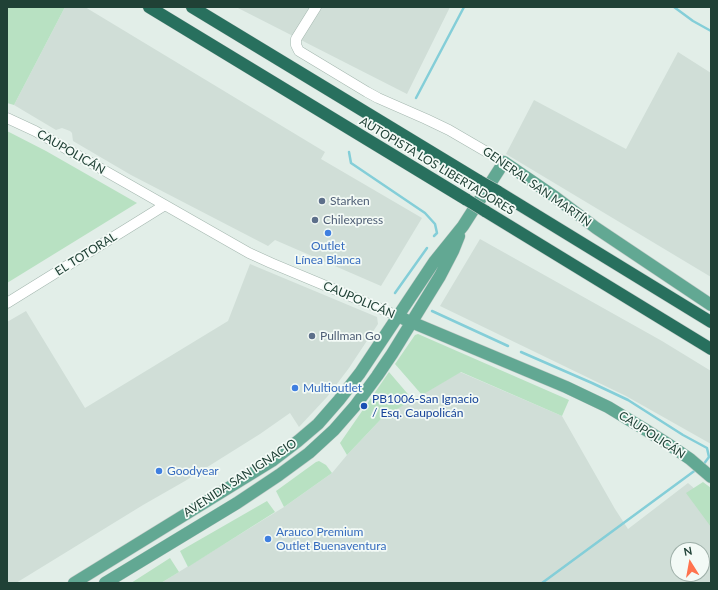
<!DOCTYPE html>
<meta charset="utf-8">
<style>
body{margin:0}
#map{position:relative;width:718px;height:590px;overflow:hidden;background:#e2eee8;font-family:Lato,sans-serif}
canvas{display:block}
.frame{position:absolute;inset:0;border:8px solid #204136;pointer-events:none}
.north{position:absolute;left:670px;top:542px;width:40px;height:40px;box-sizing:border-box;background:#f3faf6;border:1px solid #9fb0a9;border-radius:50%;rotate:349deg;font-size:11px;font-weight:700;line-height:16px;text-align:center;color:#204136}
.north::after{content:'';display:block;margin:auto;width:14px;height:18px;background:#ff734e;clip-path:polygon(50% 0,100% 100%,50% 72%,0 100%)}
</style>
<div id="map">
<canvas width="718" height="590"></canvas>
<div class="frame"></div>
<div class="north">N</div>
</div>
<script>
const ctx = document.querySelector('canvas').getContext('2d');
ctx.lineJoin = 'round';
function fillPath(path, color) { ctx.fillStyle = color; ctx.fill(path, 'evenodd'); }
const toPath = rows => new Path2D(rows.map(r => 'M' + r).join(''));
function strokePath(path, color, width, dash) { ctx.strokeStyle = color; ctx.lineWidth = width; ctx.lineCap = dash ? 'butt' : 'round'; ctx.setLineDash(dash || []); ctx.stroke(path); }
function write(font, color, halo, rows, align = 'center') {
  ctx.font = font + ' Lato,sans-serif'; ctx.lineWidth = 3.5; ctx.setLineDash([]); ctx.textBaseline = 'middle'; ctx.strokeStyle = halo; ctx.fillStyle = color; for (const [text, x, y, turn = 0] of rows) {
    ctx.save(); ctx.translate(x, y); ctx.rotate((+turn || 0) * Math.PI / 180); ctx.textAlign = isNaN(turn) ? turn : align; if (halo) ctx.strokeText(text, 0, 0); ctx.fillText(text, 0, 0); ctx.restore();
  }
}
fillPath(toPath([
 [65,7,85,7,325,152,321,159,422,218,381,286,275,240,268,246,131,175,73,141,72,133,70,131,62,128,56,130,14,105],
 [236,7,450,7,407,94],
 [678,52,711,73,711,277,506,154,534,100,626,149],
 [480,239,662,341,711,371,711,444,626,396,440,306],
 [250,264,377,317,378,324,349,368,327,397,299,427,290,413,260,434,185,481,143,505,16,583,7,583,7,322,26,311,85,408,228,321],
 [460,372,562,416,615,509,628,529,688,483,711,503,711,583,161,583,284,507,332,473,347,455,383,417],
 [678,550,702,550,702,574,678,574]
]), '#d0ded7');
fillPath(toPath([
 [7,7,65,7,14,105,7,103],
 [7,131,46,151,137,203,7,283],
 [418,334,569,400,562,416,461,372,422,395,395,364,415,335],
 [389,372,413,400,383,417,347,455,340,443],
 [319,461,326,465,332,473,284,507,276,491,316,462],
 [703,482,711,488,711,527,686,493],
 [267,501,275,512,188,567,180,551],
 [170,558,179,572,161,583,131,583]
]), '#b8e1c2');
strokePath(toPath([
 [674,7,693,21,711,31],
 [416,98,464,7],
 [349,152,351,163,425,213,435,224,437,233,434,236],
 [395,293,427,248],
 [432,311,508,346],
 [521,352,592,383,628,400,683,435,707,448,709,457,703,465],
 [542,583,697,469]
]), '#84ced8', 2.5);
const minor = toPath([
 [316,7,296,39,296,45,299,51,367,92,378,98,426,119,449,130,504,162],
 [7,118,35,131,249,253,271,263,398,316],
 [7,303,165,205]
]);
const major = toPath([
 [404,319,566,387,608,407,646,430,668,444,690,459,711,477],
 [74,583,272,461,298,441,318,424,339,400,360,373,434,262,463,226,504,162,555,197,596,228,711,305],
 [105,583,237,503,279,475,309,453,334,430,355,406,377,376,392,354,440,276,453,251,459,236]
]);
const highway = toPath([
 [149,7,467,200],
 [192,7,479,181],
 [497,191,711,322],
 [485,211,711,349]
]);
strokePath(minor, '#a4b7af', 11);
strokePath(major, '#c1cac7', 13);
strokePath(highway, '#c1cac7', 13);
strokePath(minor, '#fff', 10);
strokePath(major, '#62a893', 12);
strokePath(highway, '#28705e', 12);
const highwayBridge = toPath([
 [479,181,497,191],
 [467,200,485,211]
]);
strokePath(highwayBridge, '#c1cac7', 13, []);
strokePath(highwayBridge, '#28705e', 12);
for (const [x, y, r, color] of [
 [322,201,4,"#5c6f8a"],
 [315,220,4,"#5c6f8a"],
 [328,233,4,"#3f7fe0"],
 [312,336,4,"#5c6f8a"],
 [295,388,4,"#3f7fe0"],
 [364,406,4,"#1a4fb4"],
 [159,471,4,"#3f7fe0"],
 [268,539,4,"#3f7fe0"]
]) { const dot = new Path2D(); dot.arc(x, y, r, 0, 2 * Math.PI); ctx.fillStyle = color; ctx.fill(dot); strokePath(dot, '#f3faf6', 1.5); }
write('12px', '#204136', '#f3faf6', [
 ["CAUPOLICÁN",71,152,30],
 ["AUTOPISTA LOS LIBERTADORES",437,166,31],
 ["GENERAL SAN MARTÍN",537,187,35],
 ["EL TOTORAL",86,254,-32],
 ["CAUPOLICÁN",359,300,23],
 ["CAUPOLICÁN",652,435,33],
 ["AVENIDA SAN IGNACIO",240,478,-33]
]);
write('12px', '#4e5e75', '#f3faf6', [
 ["Starken",330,201],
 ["Chilexpress",323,220],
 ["Pullman Go",320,336]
], 'left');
write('12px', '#366cbe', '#f3faf6', [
 ["Outlet",328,246,"center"],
 ["Línea Blanca",328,260,"center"],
 ["Multioutlet",303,388],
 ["Goodyear",167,471],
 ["Arauco Premium",276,532],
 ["Outlet Buenaventura",276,546]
], 'left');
write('12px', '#164399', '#f3faf6', [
 ["PB1006-San Ignacio",372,399],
 ["/ Esq. Caupolicán",372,413]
], 'left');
</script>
